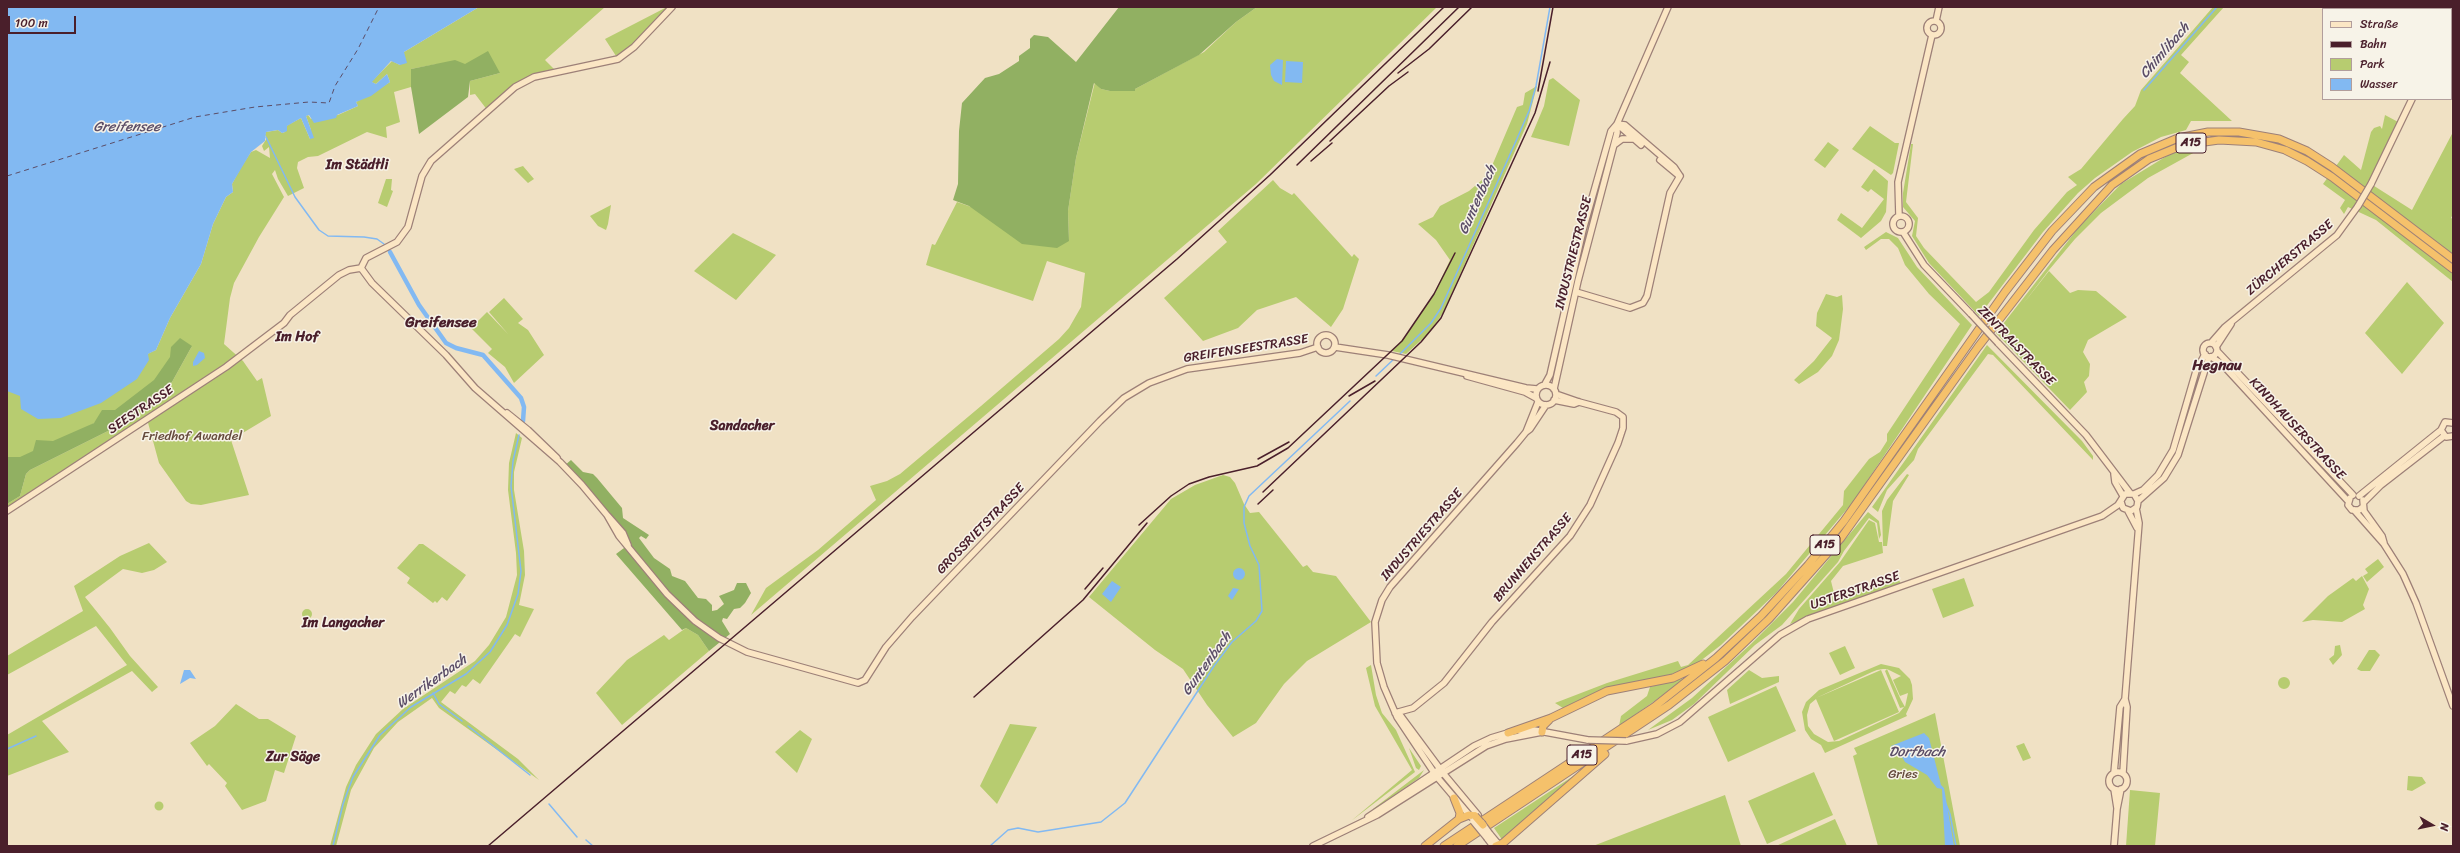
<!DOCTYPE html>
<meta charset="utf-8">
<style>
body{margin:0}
#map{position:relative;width:2460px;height:853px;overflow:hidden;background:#f0e1c4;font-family:Sriracha,sans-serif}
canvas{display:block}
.frame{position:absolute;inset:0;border:8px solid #4a1f2b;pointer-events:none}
.legend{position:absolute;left:2322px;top:8px;width:130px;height:92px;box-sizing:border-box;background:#f7f3e8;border:1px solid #b29e9c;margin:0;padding:5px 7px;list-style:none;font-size:12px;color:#4a1f2b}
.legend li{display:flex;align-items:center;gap:8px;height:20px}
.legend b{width:20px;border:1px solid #b29e9c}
.north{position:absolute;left:2412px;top:805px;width:40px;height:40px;-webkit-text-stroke:3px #f7f3e8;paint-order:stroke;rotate:99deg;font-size:11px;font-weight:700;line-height:16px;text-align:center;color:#4a1f2b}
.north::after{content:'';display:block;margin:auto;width:14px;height:18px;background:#4a1f2b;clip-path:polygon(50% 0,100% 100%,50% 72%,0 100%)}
.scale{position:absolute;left:8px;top:16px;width:68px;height:18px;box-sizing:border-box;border:2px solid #4a1f2b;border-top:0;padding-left:5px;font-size:12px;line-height:14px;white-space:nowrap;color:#4a1f2b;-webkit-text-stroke:3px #f7f3e8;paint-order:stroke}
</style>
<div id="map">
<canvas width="2460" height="853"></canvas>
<div class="frame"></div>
<ul class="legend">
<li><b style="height:5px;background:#fbe6c4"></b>Straße</li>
<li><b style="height:5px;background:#4a1f2b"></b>Bahn</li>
<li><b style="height:11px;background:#b7cc70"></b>Park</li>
<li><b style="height:11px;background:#82b9f2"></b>Wasser</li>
</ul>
<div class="north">N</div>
<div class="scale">100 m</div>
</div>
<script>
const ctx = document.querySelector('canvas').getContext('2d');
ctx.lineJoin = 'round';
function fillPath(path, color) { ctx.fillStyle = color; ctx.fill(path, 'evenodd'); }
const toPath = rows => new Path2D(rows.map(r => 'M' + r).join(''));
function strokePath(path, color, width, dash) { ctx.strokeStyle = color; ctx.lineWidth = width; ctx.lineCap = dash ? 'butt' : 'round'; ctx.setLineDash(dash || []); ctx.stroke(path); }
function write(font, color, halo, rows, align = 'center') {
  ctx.font = font + ' Sriracha,sans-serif'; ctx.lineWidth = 3; ctx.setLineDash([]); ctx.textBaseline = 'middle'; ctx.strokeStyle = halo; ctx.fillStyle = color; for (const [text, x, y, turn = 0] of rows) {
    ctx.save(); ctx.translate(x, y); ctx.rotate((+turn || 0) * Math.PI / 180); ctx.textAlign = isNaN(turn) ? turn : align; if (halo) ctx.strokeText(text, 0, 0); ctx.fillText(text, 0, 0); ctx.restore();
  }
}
fillPath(toPath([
 [479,7,605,7,545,60,557,72,545,74,515,87,488,111,475,94,470,95,470,81,500,73,465,64,437,64,411,69,411,87,394,92,400,122,386,127,387,138,367,132,318,156,308,157,298,162,297,168,304,188,288,196,278,179,275,170,272,174,284,197,259,237,234,283,230,298,224,344,243,361,257,381,262,378,271,416,231,440,249,495,201,505,191,504,186,501,159,463,147,419,44,488,7,507,7,504,20,496,26,474,30,470,118,426,150,401,157,392,172,382,192,346,139,399,7,470,7,372,147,354,156,350,170,318,201,264,213,224,226,197,233,192,232,184,241,167,251,152,256,150,270,158,269,147,264,151,262,146,267,138,274,149,265,135,266,132,278,130,282,133,285,132,286,126,301,118,310,139,311,130,306,116,308,115,311,119,338,115,358,106,356,102,390,82,387,74,376,84,371,82,392,61,400,65,404,52],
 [667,7,672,7,618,59,605,39],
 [1257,7,1437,7,1256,184,751,615,766,588,818,550,876,500,870,486,887,481,900,474,981,406,1059,339,1069,328,1081,307,1085,273,1047,261,1033,301,926,265,932,244,935,245,957,202,1069,241,1068,211,1076,158,1095,82,1101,89,1110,91,1135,91,1135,89,1204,52,1236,22],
 [2213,7,2224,7,2181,55,2189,62,2180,73,2232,121,2191,121,2186,130,2161,137,2132,152,2095,178,2078,193,2043,232,1979,316,1929,263,1912,236,1915,221,1903,207,1903,193,1911,144,1913,144,1906,202,1918,218,1916,236,1924,248,1976,302,1989,292,2034,230,2067,192,2077,185,2068,177,2081,169,2123,119,2135,106,2141,90],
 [1553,78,1580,100,1569,146,1531,137,1544,106,1549,80],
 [1537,86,1527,124,1443,313,1428,334,1406,354,1392,351,1404,338,1434,294,1450,260,1436,240,1418,224,1433,217,1440,206,1469,191,1482,180,1491,168,1517,107,1523,105,1525,93],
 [2385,115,2400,123,2371,184,2412,210,2453,132,2453,214,2451,218,2453,219,2453,282,2376,220,2348,207,2344,214,2340,208,2345,200,2323,184,2344,155,2361,170,2371,132,2374,128,2380,126,2382,129],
 [1870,126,1895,143,1899,143,1893,173,1891,175,1852,149],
 [1828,142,1839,150,1825,168,1814,160],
 [2199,146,2195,152,2148,178,2101,213,2075,239,2049,270,2023,304,2049,271,2070,293,2078,290,2096,291,2127,317,2088,340,2083,352,2090,364,2089,376,2084,382,2087,392,2070,410,1996,333,2079,227,2121,184,2170,154],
 [523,166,534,179,528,183,514,169],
 [1874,169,1888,181,1886,212,1881,221,1861,238,1837,220,1841,213,1862,228,1884,199,1871,189,1868,192,1861,187],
 [386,179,392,179,391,190,393,191,387,207,378,203],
 [1273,180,1280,188,1292,195,1294,193,1352,257,1354,254,1359,259,1343,309,1331,327,1296,297,1257,310,1238,328,1203,341,1164,298,1227,242,1218,231],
 [611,205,608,224,606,230,598,226,590,216],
 [1886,232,1898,238,1917,267,1972,325,1853,502,1776,593,1721,645,1699,662,1684,671,1596,692,1563,708,1555,703,1607,683,1678,661,1681,667,1688,665,1786,574,1843,505,1844,491,1869,459,1880,452,1887,441,1887,434,1960,324,1929,294,1905,265,1898,248,1889,239,1881,239,1866,250,1864,247],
 [733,233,776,255,736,300,694,271],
 [2407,282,2444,323,2402,374,2365,333],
 [1826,294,1837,297,1842,295,1843,309,1839,340,1832,356,1818,372,1799,384,1794,380,1814,361,1832,338,1816,326,1817,313],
 [504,298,523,319,518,323,528,330,544,355,514,383,505,367,488,353,492,349,471,328,487,312,508,334,489,312],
 [1987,345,2082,441,2093,456,2093,460,1993,355,1988,354,1918,449,1914,460,1887,490,1878,512,1872,507],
 [516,433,522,438,514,472,514,490,524,551,525,575,519,605,534,609,520,637,515,634,480,684,473,679,466,687,462,685,455,694,450,691,441,702,518,759,539,780,439,708,432,698,398,722,374,748,351,790,336,846,330,846,346,787,356,765,376,734,403,709,475,661,489,645,506,617,517,575,516,553,508,490,509,463],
 [1907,474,1909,475,1893,501,1887,546,1883,546,1882,511,1887,500],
 [1223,475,1230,477,1235,483,1244,504,1250,513,1259,512,1303,567,1307,565,1313,572,1336,576,1371,622,1307,661,1284,684,1256,723,1233,737,1207,705,1183,669,1155,650,1089,597,1171,499,1195,485],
 [1868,512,1879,521,1881,535,1879,539,1877,523,1869,518,1844,551,1838,562,1782,625,1755,645,1694,704,1672,720,1648,730,1692,698,1751,644,1793,602],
 [1869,520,1875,523,1879,542,1882,542,1883,553,1843,566,1831,581,1834,593,1839,595,1894,576,1897,576,1902,586,1790,624,1799,609,1840,562],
 [149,543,167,562,154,570,142,573,123,569,85,597,110,628,130,656,158,687,152,692,132,671,42,721,69,752,7,776,7,735,127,665,96,626,7,675,7,656,83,611,74,586,120,556],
 [419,544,423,544,466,575,447,601,442,597,437,603,435,601,433,603,407,583,410,578,397,568],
 [2378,559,2384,567,2367,582,2363,576,2368,573,2365,569],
 [2362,576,2369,589,2363,605,2365,609,2342,622,2313,620,2302,622,2328,596,2353,578,2356,581],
 [1964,578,1974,606,1943,618,1932,589],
 '302 614a5 5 0 1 1 10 0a5 5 0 1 1-10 0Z',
 [686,628,698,635,709,651,622,725,596,693,627,660,664,635,669,640],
 [2340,645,2342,655,2333,665,2329,659,2334,655,2335,646],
 [1845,646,1855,668,1840,675,1829,653],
 [2369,650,2375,650,2380,655,2370,671,2361,671,2357,669],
 [1881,664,1899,668,1910,679,1912,685,1913,699,1906,714,1907,716,1825,753,1821,745,1811,739,1805,730,1802,712,1806,702,1819,690],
 [1887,669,1901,676,1893,680,1900,696,1908,693,1905,707,1901,700],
 [1887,669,1885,671,1900,708,1904,707,1899,713,1839,741,1828,742,1814,734,1808,726,1807,715,1810,704,1816,699,1834,741,1899,712,1881,670,1816,698,1872,672,1877,670,1883,669],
 [1371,665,1376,695,1382,713,1396,730,1415,772,1351,821,1412,770,1375,706,1366,668],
 [1749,670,1762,678,1779,676,1779,682,1730,704,1727,690],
 '2278 683a6 6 0 1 1 12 0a6 6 0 1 1-12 0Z',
 [1685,678,1656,700,1619,726,1621,716,1647,696,1650,687],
 [1776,686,1796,731,1728,762,1708,717],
 [236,704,259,719,268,719,296,736,284,773,275,770,266,801,242,810,225,786,227,783,209,764,207,766,190,743,215,726],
 [1935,713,1960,846,1878,846,1853,756,1857,754,1854,748],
 [1010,724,1037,727,997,804,980,786],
 [800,730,812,739,797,773,775,752],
 [2024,743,2031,758,2023,761,2016,746],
 [1409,748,1421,766,1419,770,1416,768],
 [1584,769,1503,841,1494,828],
 [1424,770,1419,778,1373,810,1373,809],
 [1814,772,1833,815,1767,844,1748,801],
 [2408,776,2422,777,2426,783,2412,791,2407,790],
 [2130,790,2160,793,2155,846,2126,846],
 [1725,795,1741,846,1593,846],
 '154.5 806a4.5 4.5 0 1 1 9 0a4.5 4.5 0 1 1-9 0Z',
 [1835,819,1847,846,1776,846]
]), '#b7cc70');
fillPath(toPath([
 [1119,7,1257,7,1236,22,1199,55,1135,89,1135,91,1110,91,1101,89,1094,83,1076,158,1068,211,1069,241,1057,248,1022,244,969,206,953,200,958,184,959,131,962,103,985,78,999,74,1019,61,1019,56,1030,48,1030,39,1034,35,1048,37,1076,62],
 [488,51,500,73,470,81,468,97,419,134,411,87,411,69,455,60,465,64],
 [180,338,192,346,172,382,157,392,142,409,118,426,30,470,26,474,20,496,7,504,8,457,20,457,33,451,36,440,53,441,94,423,102,410,115,410,154,380,170,357,171,347],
 [571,460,583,472,593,474,597,478,622,508,623,518,649,535,646,539,641,536,639,538,654,558,670,569,672,576,685,581,698,598,706,599,712,605,712,611,717,610,724,604,719,596,734,590,737,583,746,583,751,593,745,603,740,608,734,609,727,619,723,618,722,621,730,634,709,651,698,635,686,628,682,630,616,554,628,545,564,466]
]), '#91b062');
fillPath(toPath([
 [7,7,479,7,404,52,407,63,400,65,391,61,372,82,376,84,387,74,390,82,371,96,356,102,358,106,337,115,336,118,314,123,309,115,306,116,314,138,310,139,301,118,287,126,287,131,285,132,282,133,278,130,266,132,265,141,251,152,232,184,233,192,226,197,213,224,201,264,170,318,156,350,148,354,149,360,137,379,101,403,61,418,38,419,21,409,20,396,7,391],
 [1277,59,1283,60,1282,85,1274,81,1271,75,1270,65],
 [1286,61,1303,62,1302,83,1285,82],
 [199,351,204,353,205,358,197,365,193,366,193,362],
 '1233 574a6 6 0 1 1 12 0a6 6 0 1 1-12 0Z',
 [1112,581,1121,587,1111,602,1102,594],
 [1233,588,1239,589,1232,600,1228,596],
 [184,670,190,670,196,679,190,678,180,684],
 [1924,733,1929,738,1941,785,1944,788,1954,846,1945,846,1942,789,1937,788,1927,775,1905,762,1901,755,1891,750,1891,746]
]), '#82b9f2');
strokePath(toPath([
 [2144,90,2217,7],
 [266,137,295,197,319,230,328,236,364,237,377,239,384,244],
 [1398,356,1431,323,1441,308,1516,141,1529,111,1536,86,1550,7],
 [1376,376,1395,358],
 [433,693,439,704,462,721],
 [468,726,530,775],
 [7,749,36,736],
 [549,804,577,837],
 [1946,804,1950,814,1956,846],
 [586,840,593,846],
 [333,846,343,804,353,777,380,735,411,707,466,674,479,662,490,652,507,625,518,594,521,571,511,486,513,461,519,435],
 [990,846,1008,830,1018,828,1038,832,1101,822,1125,803,1214,666,1232,642,1256,621,1262,611,1259,565,1250,546,1244,523,1244,507,1249,496,1350,401]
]), '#82b9f2', 1.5);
strokePath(toPath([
 [390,252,419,305,446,343,456,348,483,355,521,398,524,407,523,421]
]), '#82b9f2', 4.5);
strokePath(toPath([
 [7,176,195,117,255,107,309,102,329,103,335,86,358,49,379,7]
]), '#5b4d67', 1, [5, 4]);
const secondary = toPath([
 '1927 28a7 7 0 1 1 14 0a7 7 0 1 1-14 0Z',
 [1936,21,1939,7],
 [2451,23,2453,19],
 [1617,124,1625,125,1674,167,1680,176],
 [1617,124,1641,145],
 [1614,145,1622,139,1633,139],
 [1660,160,1678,175],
 [2371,184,2412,99],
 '1893 224a8 8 0 1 1 16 0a8 8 0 1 1-16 0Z',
 [1899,216,1898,182,1932,35],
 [1903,232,1924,265,1971,314],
 [361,268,372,283,446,355,475,388,560,462,582,485,607,515,619,536,667,594,695,621,719,638,747,652,858,683,865,680,886,647,912,617,1100,421,1124,398,1149,383,1187,369,1300,353,1318,347],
 [361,268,366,258,397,242,408,227,422,176,431,161,515,87,534,77,618,59,634,47,672,7],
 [1576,292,1630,308,1643,303,1647,296,1670,193,1680,176],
 '1317 344a9 9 0 1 1 18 0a9 9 0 1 1-18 0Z',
 [1998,343,2086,435,2130,493],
 [2211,343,2225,327,2337,235,2358,206],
 '2203 350a7 7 0 1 1 14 0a7 7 0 1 1-14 0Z',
 [1335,347,1388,355,1526,388,1537,389],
 [2216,347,2231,324],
 [2217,351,2353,495],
 [2211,357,2221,363,2348,501],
 [1467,376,1525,392,1536,398],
 [1545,384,1550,375,1583,230,1611,131,1617,124,1668,7],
 '1536 395a10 10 0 1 1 20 0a10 10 0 1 1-20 0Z',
 [1554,389,1578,281,1617,133,1617,124],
 [1554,400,1574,404,1579,402],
 [507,413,528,430,557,458],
 [2453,423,2445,422,2441,430,2446,437,2453,436],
 [1526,432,1530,429,1546,405],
 [2114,474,2115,482,2123,496],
 [2134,494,2143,490,2158,475,2173,450,2196,371,2205,354],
 [2359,496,2441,430],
 [2350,498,2348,505,2352,510,2359,510,2363,507],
 [2363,500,2364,511,2382,536,2384,543],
 [2138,501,2164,478,2178,455,2209,357],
 [2364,502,2381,485,2444,436],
 [2354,510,2384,544,2403,574,2416,603,2453,706],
 [7,511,226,367,284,323,290,315,339,275,349,270,361,268],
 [2128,511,2137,528],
 [608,516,623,533,628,545],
 [1395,713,1413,708,1444,683,1492,622,1570,536,1590,505,1618,443,1623,428,1623,417,1616,412,1579,402,1556,394],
 [1396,713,1400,715,1443,773,1478,815],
 [1520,731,1534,730,1588,740],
 [1626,741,1657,734,1680,722,1780,635,1808,619,2102,516,2118,505,2125,494,2134,494,2138,501,2137,507,2131,511,2123,508,2121,502],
 '2109 781a9 9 0 1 1 18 0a9 9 0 1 1-18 0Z',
 [2114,773,2120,707,2125,699],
 [2123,773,2127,707,2125,699,2139,523,2136,508],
 [2114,789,2117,808],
 [1368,817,1474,746,1491,738,1511,732],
 [1471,817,1437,777,1397,717,1384,687,1377,663,1375,622,1382,600,1390,587,1517,443,1526,432,1538,402],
 [1490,834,1500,846],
 [1487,838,1493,846],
 [1313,846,1377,815,1486,746,1506,739,1542,732],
 [2114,846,2117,809,2121,789]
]);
const highway = toPath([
 [1542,732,1543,726,1549,720],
 [1508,733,1551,718,1607,691,1673,678,1703,664],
 [1454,798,1460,813,1459,819],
 [1425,846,1459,819,1469,815,1475,816],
 [1444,846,1654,707,1716,658,1761,616,1808,565,1844,521,2005,292,2052,231,2094,187,2140,154,2178,138,2208,132,2239,132,2279,139,2307,151,2332,167,2453,259],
 [1457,846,1669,705,1725,661,1769,619,1841,538,1978,347,2053,250,2112,185,2149,159,2183,145,2219,140,2256,142,2285,150,2307,161,2332,177,2453,269],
 [1496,846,1503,843,1605,754]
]);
strokePath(secondary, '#9d8078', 8);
strokePath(highway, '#9d8078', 9);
strokePath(secondary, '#fbe6c4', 5.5);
strokePath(highway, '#f5c16b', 7);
strokePath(toPath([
 [1398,73,1429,49,1472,7],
 [1538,91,1553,7],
 [1330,141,1389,86,1408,72],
 [1311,161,1332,143],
 [1297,165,1459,7],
 [1349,396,1375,381],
 [1258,459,1289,442],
 [1263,492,1421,342,1441,318,1535,113,1550,62],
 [1258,504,1273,490],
 [1139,525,1171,496,1189,484,1209,477,1257,466,1288,448,1402,341,1434,294,1455,253],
 [1085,589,1103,568],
 [974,697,1083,600,1147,523],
 [488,846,1177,259,1270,175,1444,7]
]), '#4a1f2b', 1.5);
const secondaryBridge = toPath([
 [2358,206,2371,184],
 [1971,314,1998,343],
 [1588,740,1626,741],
 [1473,821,1487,838],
 [1482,823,1490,834]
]);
const highwayBridge = toPath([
 [1475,816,1483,825]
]);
strokePath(secondaryBridge, '#9d8078', 8, []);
strokePath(highwayBridge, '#9d8078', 9, []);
strokePath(secondaryBridge, '#fbe6c4', 5.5);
strokePath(highwayBridge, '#f5c16b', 7);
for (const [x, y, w] of [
 [2191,143,30],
 [1825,545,30],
 [1582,755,30]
]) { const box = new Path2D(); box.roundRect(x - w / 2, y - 10, w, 20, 3); ctx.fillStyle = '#f7f3e8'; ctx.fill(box); strokePath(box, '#4a1f2b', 1); }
write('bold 12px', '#4a1f2b', null, [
 ["A15",2191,143],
 ["A15",1825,545],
 ["A15",1582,755]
]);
write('13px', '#4a1f2b', '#f7f3e8', [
 ["INDUSTRIESTRASSE",1574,253,-76],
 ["ZÜRCHERSTRASSE",2290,258,-40],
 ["ZENTRALSTRASSE",2016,346,46],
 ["GREIFENSEESTRASSE",1246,349,-9],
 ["SEESTRASSE",141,410,-34],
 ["KINDHAUSERSTRASSE",2297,429,47],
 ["GROSSRIETSTRASSE",981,529,-46],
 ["INDUSTRIESTRASSE",1422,535,-49],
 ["BRUNNENSTRASSE",1533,558,-49],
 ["USTERSTRASSE",1855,591,-19]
]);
write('13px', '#654a3c', '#f7f3e8', [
 ["Friedhof Awandel",192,437],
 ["Gries",1903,775]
]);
write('italic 14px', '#5b4d67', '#f7f3e8', [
 ["Chimlibach",2165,51,-49],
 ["Greifensee",127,127],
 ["Guntenbach",1478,200,-66],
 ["Guntenbach",1207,664,-54],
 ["Werrikerbach",432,682,-35],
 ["Dorfbach",1917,752]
]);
write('bold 14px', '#4a1f2b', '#f7f3e8', [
 ["Im Städtli",357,165],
 ["Im Hof",297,337],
 ["Sandacher",742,426],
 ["Im Langacher",343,623],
 ["Zur Säge",293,757]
]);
write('bold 15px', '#4a1f2b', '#f7f3e8', [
 ["Greifensee",441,323],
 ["Hegnau",2217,366]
]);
</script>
